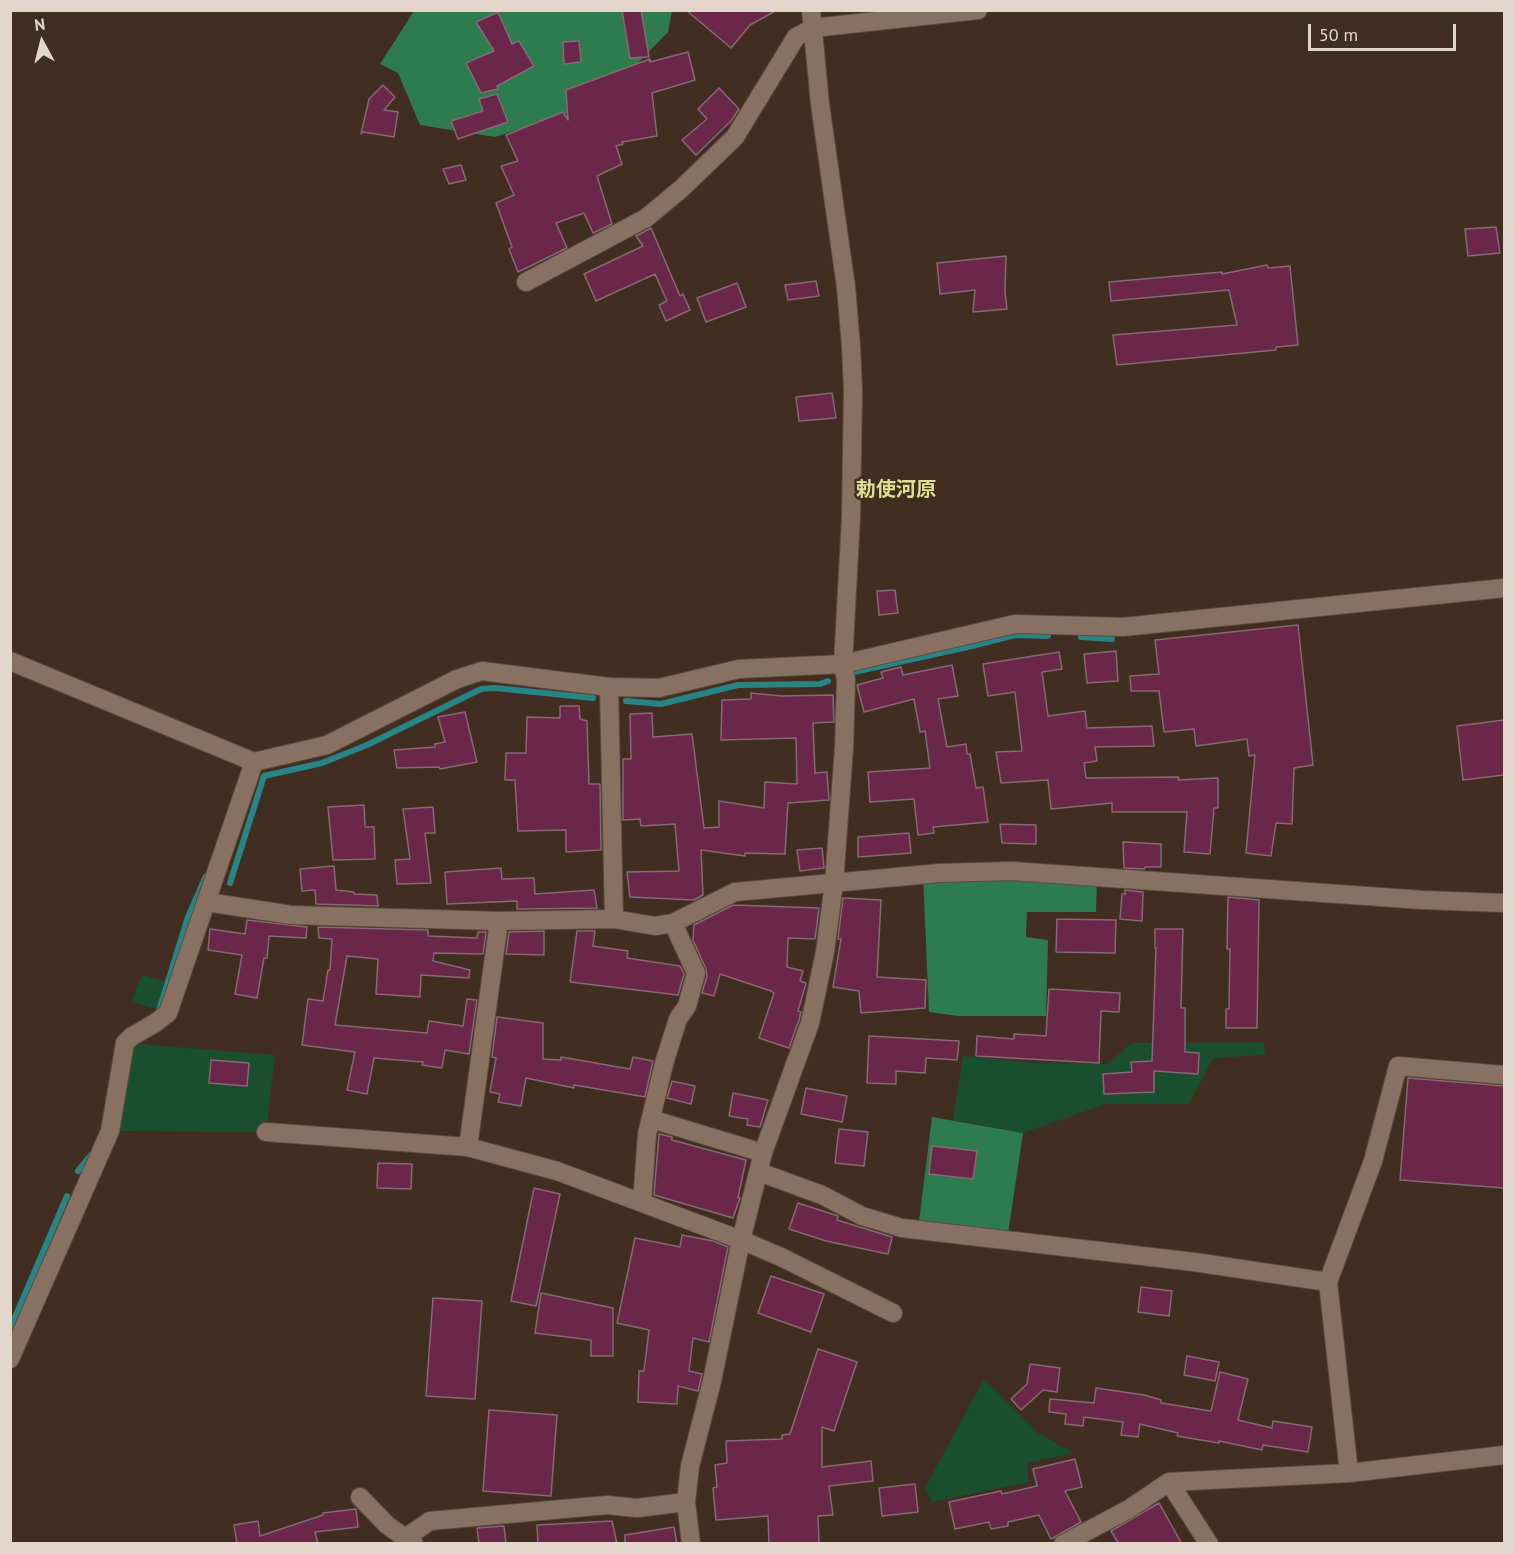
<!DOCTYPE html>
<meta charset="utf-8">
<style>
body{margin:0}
#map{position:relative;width:1515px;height:1554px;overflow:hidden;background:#422e20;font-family:"PT Sans",sans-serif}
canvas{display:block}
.frame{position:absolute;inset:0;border:12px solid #e3d6cd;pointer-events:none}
.north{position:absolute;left:12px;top:12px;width:60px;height:60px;-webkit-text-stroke:4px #422e20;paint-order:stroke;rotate:353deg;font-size:16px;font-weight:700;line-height:24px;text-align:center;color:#e3d6cd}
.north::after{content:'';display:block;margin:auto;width:21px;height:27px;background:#e3d6cd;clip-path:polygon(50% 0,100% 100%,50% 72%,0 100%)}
.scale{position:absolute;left:1308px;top:24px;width:148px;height:27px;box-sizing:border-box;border:3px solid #e3d6cd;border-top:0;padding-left:8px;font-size:18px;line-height:21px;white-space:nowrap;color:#e3d6cd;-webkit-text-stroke:4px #422e20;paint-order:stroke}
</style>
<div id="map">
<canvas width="1515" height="1554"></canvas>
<div class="frame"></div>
<div class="north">N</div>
<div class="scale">50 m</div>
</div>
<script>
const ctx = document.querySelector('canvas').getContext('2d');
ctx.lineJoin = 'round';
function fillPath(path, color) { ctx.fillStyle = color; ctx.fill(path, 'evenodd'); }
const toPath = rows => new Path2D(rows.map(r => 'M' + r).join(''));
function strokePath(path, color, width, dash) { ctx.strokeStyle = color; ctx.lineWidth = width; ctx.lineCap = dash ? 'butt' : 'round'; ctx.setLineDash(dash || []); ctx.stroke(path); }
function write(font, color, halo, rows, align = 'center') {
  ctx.font = font + ' "PT Sans","Noto Sans JP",sans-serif'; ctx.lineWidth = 5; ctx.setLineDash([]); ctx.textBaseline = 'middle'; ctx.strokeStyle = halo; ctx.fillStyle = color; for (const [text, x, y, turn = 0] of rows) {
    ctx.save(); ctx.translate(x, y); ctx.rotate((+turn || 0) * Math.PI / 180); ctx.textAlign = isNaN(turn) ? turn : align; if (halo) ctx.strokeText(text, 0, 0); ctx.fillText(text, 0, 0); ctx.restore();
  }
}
fillPath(toPath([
 [142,975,170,983,161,1010,132,1002],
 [1264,1042,1265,1055,1213,1058,1189,1104,1106,1104,1023,1133,953,1120,963,1056,1035,1063,1108,1064,1131,1043],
 [125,1043,275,1055,266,1132,110,1131],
 [984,1379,1038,1433,1074,1453,1027,1463,1029,1482,932,1502,925,1488]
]), '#194e2f');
fillPath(toPath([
 [414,11,672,11,668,32,599,103,495,137,420,125,398,73,380,64],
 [923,875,1097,877,1096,912,1027,912,1026,937,1048,940,1046,1016,958,1016,929,1012],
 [932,1117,1023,1133,1007,1240,918,1230]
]), '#2d7c4e');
strokePath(toPath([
 [1081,637,1112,639],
 [854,672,972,646,1015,635,1048,636],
 [626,701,661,704,738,685,820,684,828,681],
 [230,883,264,776,322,763,367,745,481,689,495,688,593,698],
 [158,1014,188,917,206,876],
 [78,1171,91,1155],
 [10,1329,67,1196]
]), '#278487', 6);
const building = toPath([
 [622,10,641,10,649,57,630,58,622,10],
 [686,10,777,10,750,25,731,48,686,10],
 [498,12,512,44,519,41,534,66,497,86,498,89,481,93,466,63,494,51,476,22,498,12],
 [579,41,581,62,564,64,563,42,579,41],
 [688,52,695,80,652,93,657,136,622,142,623,144,616,146,622,164,597,176,612,224,593,233,584,213,556,223,567,248,518,272,509,249,512,247,496,203,514,195,501,166,518,161,506,135,563,112,568,120,566,90,650,59,650,62,688,52],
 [383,85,395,97,384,110,398,112,394,137,363,132,361,134,369,99,383,85],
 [719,88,739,109,731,121,696,155,682,140,707,119,698,109,719,88],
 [497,94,508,122,458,139,451,121,483,111,479,99,497,94],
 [461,165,466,180,449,184,443,169,461,165],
 [1496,227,1500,253,1468,256,1465,229,1496,227],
 [651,228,680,296,683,294,690,310,666,321,659,305,667,301,655,274,596,301,584,274,643,246,636,236,651,228],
 [1006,256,1005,292,1007,309,973,312,975,290,940,294,937,263,1006,256],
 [1267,265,1268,268,1290,266,1298,345,1276,347,1276,350,1117,365,1113,335,1237,325,1229,290,1111,301,1109,282,1222,272,1222,274,1267,265],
 [816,281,819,296,788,300,785,285,816,281],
 [737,283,746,307,706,322,697,298,737,283],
 [832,393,836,418,799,421,796,397,832,393],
 [895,590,898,613,879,615,877,591,895,590],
 [1298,625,1313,765,1294,768,1292,824,1276,823,1271,856,1246,853,1255,755,1249,756,1247,739,1196,746,1194,729,1164,732,1159,691,1131,691,1130,676,1159,674,1155,640,1298,625],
 [1116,651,1118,681,1087,683,1084,654,1116,651],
 [1059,652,1062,669,1042,672,1048,716,1085,711,1087,728,1152,726,1154,746,1095,747,1097,761,1084,763,1086,778,1179,777,1178,780,1218,778,1218,808,1214,808,1210,854,1184,852,1187,812,1112,812,1112,803,1051,809,1048,780,1001,783,996,752,1022,751,1015,692,988,696,983,664,1059,652],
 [952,665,958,696,938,699,947,747,966,744,967,754,970,754,976,788,983,787,988,822,933,827,934,833,918,835,914,799,870,802,868,772,930,768,925,731,920,732,914,699,864,712,857,685,883,678,881,672,901,667,903,675,952,665],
 [751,693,781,696,833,695,834,722,813,723,815,773,827,772,829,800,788,803,785,854,745,853,745,856,701,850,703,895,694,900,630,897,627,872,679,871,675,824,641,826,640,819,623,820,623,759,631,759,630,714,652,713,653,737,692,734,704,828,719,827,719,801,764,808,765,782,797,784,796,738,721,740,722,700,751,699,751,693],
 [560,706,579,706,580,719,587,721,589,784,600,784,601,850,566,852,566,830,518,831,515,780,505,780,506,753,526,753,527,717,560,718,560,706],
 [465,712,477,762,440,769,439,767,397,768,394,750,435,747,435,744,445,742,438,717,465,712],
 [1504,720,1504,775,1463,780,1457,726,1504,720],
 [364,805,365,827,374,827,375,859,333,860,328,807,364,805],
 [433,807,435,833,425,833,431,883,397,884,395,860,410,859,403,809,433,807],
 [1000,824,1036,825,1036,844,1002,843,1000,824],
 [909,833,911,853,858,857,858,837,909,833],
 [1123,842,1161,844,1161,867,1145,867,1144,869,1124,868,1123,842],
 [822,848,824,868,800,871,797,850,822,848],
 [334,866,336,890,354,892,354,894,377,895,378,906,316,904,315,890,302,891,300,869,334,866],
 [501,868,502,879,534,878,535,894,594,890,597,908,517,909,517,901,447,904,445,872,501,868],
 [1125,890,1143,892,1142,921,1120,919,1122,894,1125,894,1125,890],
 [1228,897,1259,900,1257,1028,1226,1028,1226,1009,1229,1009,1230,949,1227,949,1228,897],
 [843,898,881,900,877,977,926,980,925,1008,861,1013,859,991,833,987,841,939,838,939,843,898],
 [733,905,819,908,815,939,788,938,787,967,803,971,800,981,806,983,798,1011,801,1012,799,1020,789,1048,759,1038,774,993,771,991,720,974,714,996,702,993,707,976,706,969,693,940,694,925,733,905],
 [1057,919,1116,920,1115,953,1056,952,1057,919],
 [247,920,307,927,306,938,269,936,267,958,264,958,257,998,235,994,242,955,208,950,210,929,245,934,247,920],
 [318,927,428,930,428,936,477,938,478,932,486,932,483,954,434,953,433,961,470,970,469,978,421,975,420,997,376,994,378,959,347,956,335,1025,427,1033,429,1021,463,1026,467,999,477,1000,469,1054,445,1050,442,1068,422,1065,423,1062,374,1058,367,1094,347,1090,355,1052,302,1045,308,999,323,1001,328,970,330,970,332,939,319,938,318,927],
 [1155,929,1183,929,1181,1008,1185,1008,1185,1052,1199,1053,1198,1074,1154,1071,1154,1092,1104,1094,1103,1074,1132,1072,1131,1062,1152,1061,1156,948,1155,948,1155,929],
 [544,931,544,955,506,954,509,932,544,931],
 [577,931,595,931,593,946,628,951,627,958,680,966,684,974,678,995,570,982,577,931],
 [1049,989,1120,993,1119,1012,1101,1011,1099,1063,976,1056,977,1036,1014,1039,1014,1034,1046,1036,1049,989],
 [497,1017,543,1023,543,1059,561,1060,561,1057,630,1069,633,1057,653,1061,645,1097,574,1085,574,1088,526,1078,521,1106,498,1102,500,1094,490,1092,496,1058,492,1057,497,1017],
 [869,1036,959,1041,957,1060,926,1058,925,1073,896,1071,896,1084,867,1083,869,1036],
 [211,1060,249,1063,247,1086,209,1083,211,1060],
 [1408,1078,1504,1086,1504,1188,1400,1180,1408,1078],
 [672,1081,695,1086,691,1104,667,1098,672,1081],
 [806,1088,847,1096,842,1122,801,1114,806,1088],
 [733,1093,768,1100,760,1127,747,1125,748,1119,729,1116,733,1093],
 [839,1129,868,1132,864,1166,835,1163,839,1129],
 [659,1134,672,1137,672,1140,746,1160,738,1198,740,1198,733,1218,654,1195,659,1134],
 [932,1146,977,1151,973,1179,929,1174,932,1146],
 [378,1163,412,1164,411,1189,377,1188,378,1163],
 [534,1188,560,1194,536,1306,511,1301,534,1188],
 [798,1203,838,1216,837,1220,892,1237,888,1254,826,1241,789,1229,798,1203],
 [682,1235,713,1241,728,1247,709,1342,693,1338,689,1371,702,1374,698,1391,678,1386,677,1404,638,1402,639,1371,644,1371,649,1330,617,1323,635,1238,680,1247,682,1235],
 [771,1276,824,1294,811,1332,758,1313,771,1276],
 [1141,1287,1172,1291,1169,1316,1138,1312,1141,1287],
 [541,1293,613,1308,613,1356,591,1356,591,1340,535,1333,541,1293],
 [433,1298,482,1301,475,1399,426,1396,433,1298],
 [818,1349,857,1362,834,1431,822,1427,822,1467,871,1461,873,1481,829,1486,833,1515,818,1516,819,1544,769,1544,768,1516,716,1520,713,1488,717,1487,715,1465,727,1463,726,1441,782,1439,782,1435,790,1434,818,1349],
 [1187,1356,1219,1362,1215,1381,1184,1375,1187,1356],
 [1030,1364,1060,1368,1057,1392,1043,1390,1021,1410,1011,1399,1027,1384,1030,1364],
 [1220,1372,1248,1379,1238,1420,1272,1428,1273,1421,1312,1427,1308,1452,1263,1445,1262,1450,1219,1441,1219,1443,1177,1436,1178,1433,1140,1424,1138,1437,1121,1435,1123,1422,1084,1417,1083,1426,1065,1424,1066,1414,1049,1412,1050,1399,1094,1403,1096,1388,1144,1395,1161,1400,1161,1403,1211,1411,1220,1372],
 [489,1410,557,1415,551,1496,483,1491,489,1410],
 [1075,1459,1082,1487,1065,1491,1081,1522,1053,1538,1051,1539,1039,1515,1008,1522,1008,1526,991,1529,989,1522,955,1529,949,1502,1001,1491,1002,1494,1037,1486,1033,1469,1075,1459],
 [915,1484,918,1512,882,1516,879,1488,915,1484],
 [1159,1503,1182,1544,1119,1544,1111,1531,1159,1503],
 [356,1509,358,1527,315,1532,318,1544,237,1544,234,1525,258,1521,260,1536,323,1515,323,1513,356,1509],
 [612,1521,617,1544,538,1544,537,1525,612,1521],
 [504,1526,506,1544,479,1544,477,1528,504,1526],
 [674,1527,677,1544,625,1544,625,1535,674,1527]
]);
fillPath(building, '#6b274a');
strokePath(building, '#856a75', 1.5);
const minor = toPath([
 [526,282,646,218,681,189,735,137,796,37,813,28,978,10],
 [609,687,614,919],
 [207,902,291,915,499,921,614,919,655,926,673,923,735,892,940,873,1012,871,1423,900,1504,903],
 [651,1119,763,1153],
 [266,1132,468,1147,557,1171,741,1240,781,1257,893,1313],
 [468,1147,499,921],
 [759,1172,822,1195,862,1216,902,1228,1194,1262,1328,1282],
 [642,1203,647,1134,665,1060,678,1019,687,1006,696,973,673,923],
 [10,1359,110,1131,125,1043,131,1037,155,1023,168,1013,254,762],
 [1349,1473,1328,1282,1373,1161,1398,1066,1504,1075],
 [1169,1482,1209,1544],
 [360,1497,387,1525,414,1544],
 [405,1538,430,1521,607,1505,637,1508,686,1502],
 [691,1544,686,1502,690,1466,712,1381,741,1240,763,1153,810,1023,825,952,834,883,844,748,846,680,843,664,1015,624,1123,627,1504,588],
 [1063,1544,1129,1509,1169,1482,1349,1473,1504,1455]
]);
const tertiary = toPath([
 [10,661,254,762,327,745,457,679,482,671,609,687,659,688,739,669,843,664,851,517,853,390,851,346,846,287,820,104,811,10]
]);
strokePath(minor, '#5c4c40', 20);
strokePath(tertiary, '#5c4c40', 20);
strokePath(minor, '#897162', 18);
strokePath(tertiary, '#897162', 18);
write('bold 20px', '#dde091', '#422e20', [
 ["勅使河原",896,490]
]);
</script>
